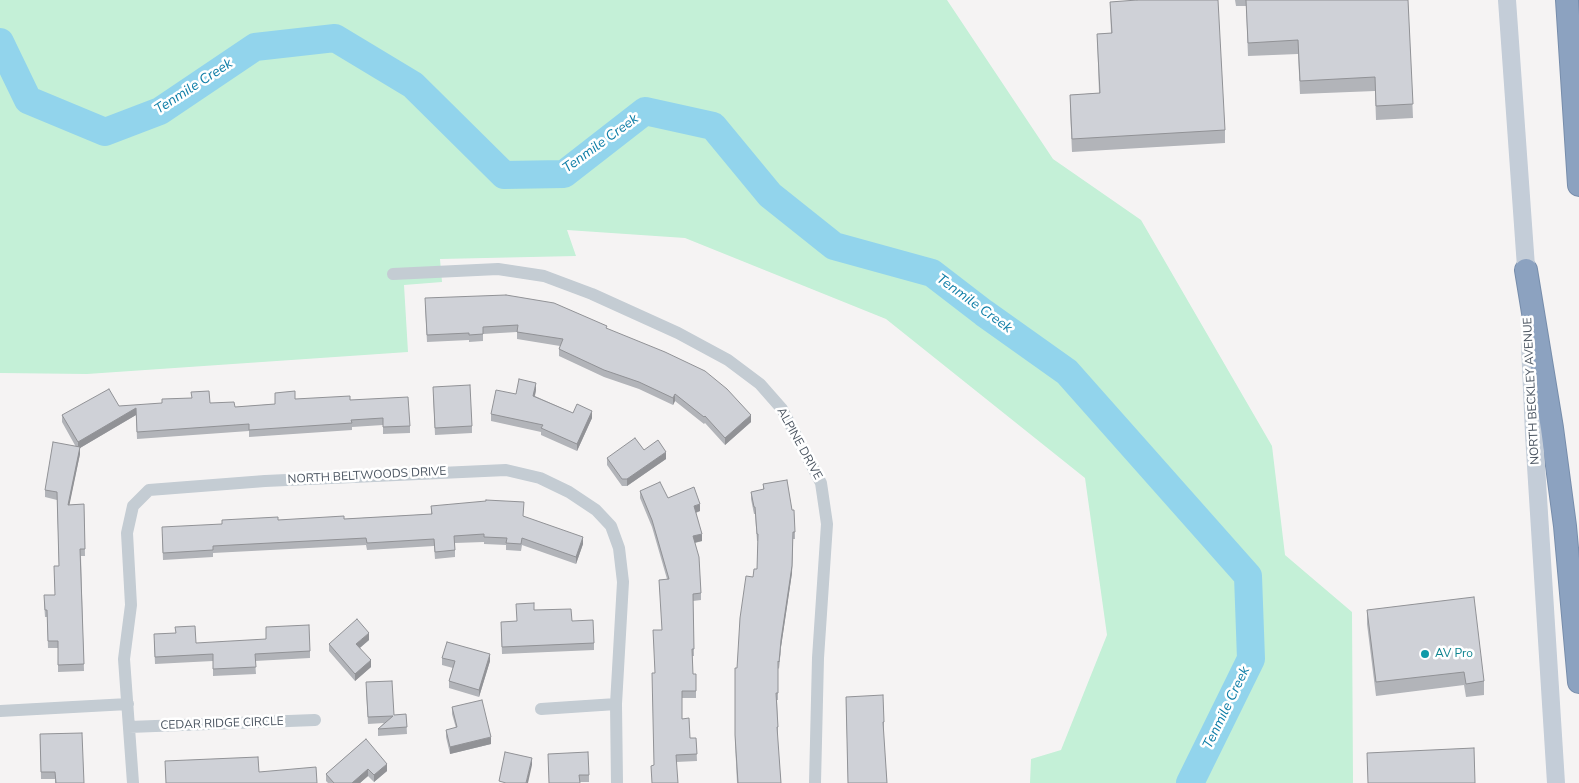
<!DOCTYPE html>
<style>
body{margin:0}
canvas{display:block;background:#f5f3f3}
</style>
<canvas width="1579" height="783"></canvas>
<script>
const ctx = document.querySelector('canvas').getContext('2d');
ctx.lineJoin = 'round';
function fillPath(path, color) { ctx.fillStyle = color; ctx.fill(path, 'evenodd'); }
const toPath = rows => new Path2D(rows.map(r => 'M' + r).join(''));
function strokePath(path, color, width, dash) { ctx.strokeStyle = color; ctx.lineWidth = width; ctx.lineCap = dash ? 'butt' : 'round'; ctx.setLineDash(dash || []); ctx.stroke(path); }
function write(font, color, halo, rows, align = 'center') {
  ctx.font = font + ' "Nunito Sans",sans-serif'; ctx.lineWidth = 5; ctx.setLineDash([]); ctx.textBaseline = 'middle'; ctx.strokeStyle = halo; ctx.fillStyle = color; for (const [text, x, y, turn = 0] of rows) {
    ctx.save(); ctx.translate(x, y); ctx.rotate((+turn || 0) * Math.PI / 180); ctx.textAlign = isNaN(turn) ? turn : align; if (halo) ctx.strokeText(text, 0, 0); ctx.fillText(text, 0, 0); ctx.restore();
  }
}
fillPath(toPath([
 [0,0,947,0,1053,159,1141,220,1272,446,1285,555,1352,612,1353,783,1030,783,1031,759,1061,750,1107,635,1085,478,886,319,685,238,567,230,576,256,440,259,442,282,404,285,408,352,87,374,0,373]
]), '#c4f0d7');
strokePath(toPath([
 [0,42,28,100,105,132,160,111,255,47,335,38,413,85,504,175,564,174,645,111,713,126,770,195,834,246,932,273,984,313,1067,372,1248,576,1251,659,1190,783]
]), '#92d4ec', 28);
const highway = toPath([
 [1567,0,1579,185],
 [1526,270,1552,428,1565,526,1579,682]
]);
strokePath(highway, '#778dab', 24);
strokePath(toPath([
 [393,274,498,269,544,276,592,294,678,333,728,360,760,384,782,409,821,483,827,524,818,658,815,783],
 [541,709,616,704],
 [0,711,128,704],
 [129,727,315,720],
 [133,783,124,659,131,605,127,533,133,506,149,490,265,481,506,470,540,478,569,492,596,510,611,526,619,548,623,582,616,704,617,783]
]), '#c4ccd3', 12);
strokePath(toPath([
 [1507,0,1527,281],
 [1530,345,1534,434,1556,783]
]), '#c4cdd8', 18);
strokePath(highway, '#8ca2c0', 22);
fillPath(toPath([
 [1235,0,1408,0,1413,118,1376,120,1375,91,1300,94,1298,54,1248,56,1246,6,1236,6],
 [1110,2,1225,130,1225,143,1072,152,1070,108,1070,95,1099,93,1097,34,1111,33],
 [425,305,607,329,751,422,725,445,705,423,704,424,675,401,673,405,639,389,604,377,559,356,559,349,560,346,517,339,517,332,483,334,483,341,469,342,469,340,427,342],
 [536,390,535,396,573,413,592,418,577,451,541,435,541,432,491,421,491,414,516,394],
 [433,394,472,426,472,433,435,435],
 [295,399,350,400,410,426,410,433,383,434,383,425,352,427,352,430,249,437,249,431,137,439,136,415,80,448,80,454,69,505,84,504,85,556,81,556,84,671,58,672,58,648,48,648,47,617,45,617,44,602,55,595,59,566,57,500,45,497,45,490,76,447,62,422,62,415,119,406,210,403,235,407,275,404],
 [644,450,666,459,627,486,622,486,607,465,607,458],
 [763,484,795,532,795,539,793,539,792,573,781,647,779,669,778,668,778,700,777,700,778,727,778,734,777,734,781,783,737,783,735,742,735,668,737,668,753,577,757,569,758,541,757,541,755,514,754,514,751,499,751,492,763,490],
 [640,491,668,498,700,511,696,513,702,541,695,543,701,593,701,600,693,601,694,656,692,656,693,674,696,674,696,698,682,698,682,719,690,738,696,738,697,761,676,762,654,765,655,673,662,630,667,579,652,527,640,498],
 [431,506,523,516,583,544,576,564,522,545,521,551,506,550,506,545,484,544,484,542,455,543,455,557,435,559,434,546,367,550,366,545,213,553,213,557,163,560,162,534,222,524,278,520,344,519,431,514],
 [534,610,572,621,594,643,594,650,502,654,501,629,517,621],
 [1367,610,1484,681,1484,695,1466,697,1464,685,1376,696,1367,624],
 [369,640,360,648,371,667,355,681,329,651,329,644],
 [154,641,196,643,310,651,310,658,255,661,256,674,213,676,213,661,155,664],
 [442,658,490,661,479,697,449,688,449,681,453,668,442,665],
 [366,689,394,715,406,714,407,734,378,736,378,729,384,723,368,724],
 [846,697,884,722,884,729,883,729,887,783,848,783],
 [452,707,491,744,450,754,446,737,446,730,456,728,452,714],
 [40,734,84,783,55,783,55,779,41,779],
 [366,739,387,771,374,782,368,776,360,783,328,783,326,781,326,774],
 [548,761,589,775,589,782,580,782]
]), '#b2b4b9');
fillPath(toPath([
 [536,383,536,390,533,403,533,396],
 [675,394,675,401,673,405,673,398],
 [136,408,136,415,80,448,80,454,68,512,68,505,78,449,78,442],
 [592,411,592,418,577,451,577,444],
 [751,415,751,422,725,445,725,438],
 [666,452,666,459,627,486,627,479],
 [700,504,700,511,694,513,694,506],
 [793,532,792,573,781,647,779,669,781,640],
 [702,534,702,541,693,543,693,536],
 [583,537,583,544,576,564,576,557],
 [369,633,369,640,356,651,356,644],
 [490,654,490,661,479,697,479,690],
 [371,660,371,667,355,681,355,674],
 [491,737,491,744,450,754,450,747],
 [532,758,532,765,528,783,526,783],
 [387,764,387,771,374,782,374,775],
 [368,769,368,776,360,783,352,783]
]), '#919296');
const building = toPath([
 [1137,0,1218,0,1225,130,1072,139,1070,95,1100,93,1097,34,1112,33,1110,2,1137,0],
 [1246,0,1408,0,1413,104,1376,106,1375,77,1300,81,1298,40,1248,43,1246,0],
 [506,295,554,303,607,326,606,328,665,352,705,371,727,389,751,415,725,438,705,416,704,417,675,394,673,398,639,382,604,370,559,349,563,339,517,332,518,325,483,327,483,334,469,335,469,333,427,335,425,298,506,295],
 [519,379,536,383,533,396,573,413,577,404,592,411,577,444,541,428,543,425,491,414,496,390,516,394,519,379],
 [470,385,472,426,435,428,433,387,470,385],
 [109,389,119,406,162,403,162,399,192,398,191,392,209,391,210,403,234,402,235,407,275,404,275,393,295,391,295,399,350,396,350,400,408,397,410,426,383,427,383,418,351,420,352,423,249,430,249,424,137,432,136,408,78,442,62,415,109,389],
 [635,438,644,450,658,440,666,452,627,479,622,479,607,458,635,438],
 [53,442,80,447,68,505,84,504,85,549,80,549,84,664,58,665,58,641,48,641,47,610,45,610,44,595,55,595,54,566,59,566,57,492,45,490,53,442],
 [787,480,792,510,794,510,795,532,793,532,792,566,781,640,779,662,778,661,778,693,776,693,778,727,777,727,781,783,738,783,735,735,735,668,737,668,740,618,746,576,753,577,754,569,757,569,758,534,757,534,755,507,754,507,751,492,764,489,763,484,787,480],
 [660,482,668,498,694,487,700,504,694,506,702,534,693,536,699,557,701,593,693,594,694,649,692,649,693,674,696,674,696,691,682,691,682,719,689,718,690,738,696,738,697,754,676,755,678,783,652,783,651,766,654,765,652,673,655,673,653,630,662,630,659,580,669,579,652,520,640,491,660,482],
 [486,500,524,502,523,516,583,537,576,557,522,538,521,544,506,543,507,538,484,537,484,534,454,536,455,550,435,552,434,539,367,543,366,538,213,546,213,550,163,553,162,527,222,524,222,520,278,517,278,520,344,516,344,519,432,514,431,506,486,501,486,500],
 [1474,597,1484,681,1466,684,1464,672,1376,682,1367,610,1474,597],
 [534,603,534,610,571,609,572,621,593,620,594,643,502,647,501,622,517,621,516,604,534,603],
 [357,619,369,633,356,644,371,660,355,674,329,644,357,619],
 [309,625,310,651,255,654,256,667,213,669,213,654,155,657,154,634,176,633,175,627,195,626,196,643,266,639,266,627,309,625],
 [447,642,490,654,479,690,449,681,455,661,442,658,447,642],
 [392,681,394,715,406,714,407,727,378,729,393,716,368,717,366,682,392,681],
 [883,695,884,722,883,722,887,783,848,783,846,697,883,695],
 [482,700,491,737,450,747,446,730,457,727,452,707,482,700],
 [82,733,84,783,56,783,55,772,41,772,40,734,82,733],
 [366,739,387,764,374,775,368,769,352,783,334,783,326,774,366,739],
 [1474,748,1475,783,1368,783,1367,753,1474,748],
 [505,752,532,758,526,783,506,783,499,781,505,752],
 [588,752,589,775,579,775,580,783,549,783,548,754,588,752],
 [258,757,259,772,316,767,317,783,166,783,165,761,258,757]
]);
fillPath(building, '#cfd1d7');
strokePath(building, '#919296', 1);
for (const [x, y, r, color] of [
 [1425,654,5,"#0f9aa8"]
]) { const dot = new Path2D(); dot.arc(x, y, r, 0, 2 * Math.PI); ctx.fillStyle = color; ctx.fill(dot); strokePath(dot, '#fff', 2); }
write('12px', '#4a5460', '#fff', [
 ["NORTH BECKLEY AVENUE",1532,391,-93],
 ["ALPINE DRIVE",799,444,61],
 ["NORTH BELTWOODS DRIVE",367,476,-3],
 ["CEDAR RIDGE CIRCLE",222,724,-2]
]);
write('12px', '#0d838f', '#fff', [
 ["AV Pro",1435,654]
], 'left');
write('italic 14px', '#0f7ea7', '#fff', [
 ["Tenmile Creek",194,87,-33],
 ["Tenmile Creek",601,144,-36],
 ["Tenmile Creek",974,304,36],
 ["Tenmile Creek",1227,708,-64]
]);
</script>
